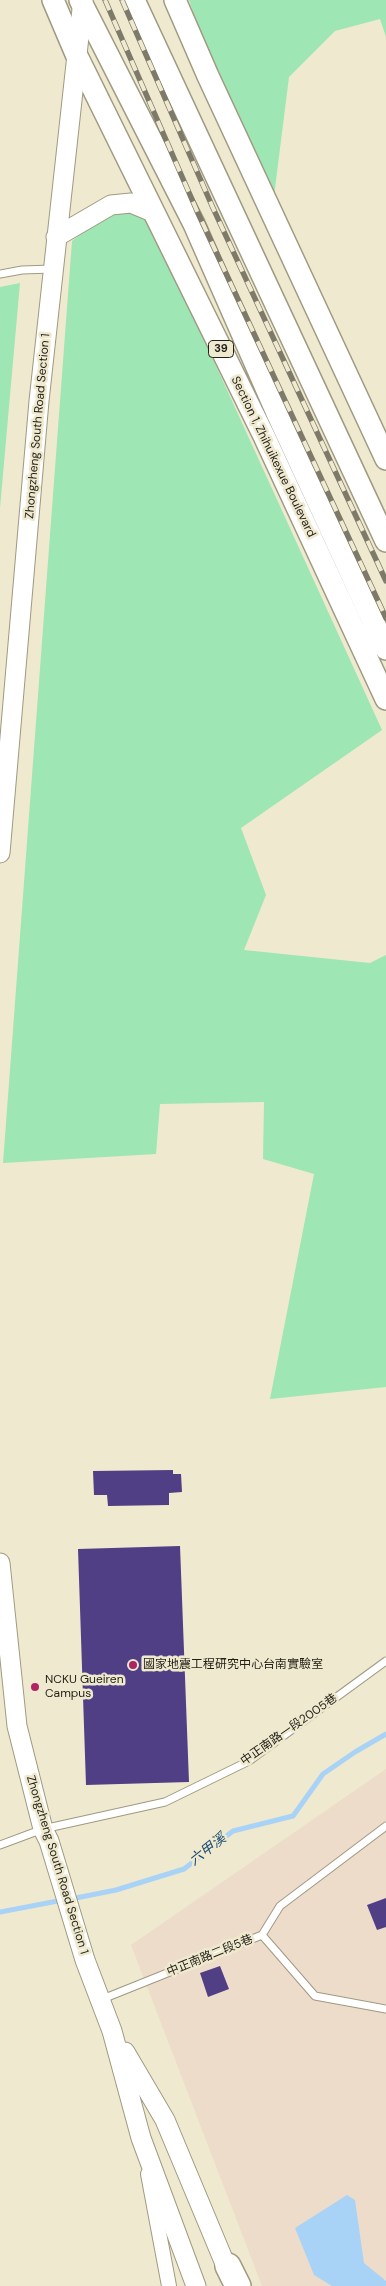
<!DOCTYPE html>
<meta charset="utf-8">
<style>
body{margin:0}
canvas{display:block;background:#efe9cf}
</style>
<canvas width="386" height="2286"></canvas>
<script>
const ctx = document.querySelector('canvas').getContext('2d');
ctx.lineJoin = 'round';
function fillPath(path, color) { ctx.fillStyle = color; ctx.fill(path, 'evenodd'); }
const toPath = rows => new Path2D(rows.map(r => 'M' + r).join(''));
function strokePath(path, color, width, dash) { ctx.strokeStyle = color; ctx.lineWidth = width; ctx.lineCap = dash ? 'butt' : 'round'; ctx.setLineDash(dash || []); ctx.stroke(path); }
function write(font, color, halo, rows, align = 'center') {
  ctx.font = font + ' "DM Sans","Noto Sans TC",sans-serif'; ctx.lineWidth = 5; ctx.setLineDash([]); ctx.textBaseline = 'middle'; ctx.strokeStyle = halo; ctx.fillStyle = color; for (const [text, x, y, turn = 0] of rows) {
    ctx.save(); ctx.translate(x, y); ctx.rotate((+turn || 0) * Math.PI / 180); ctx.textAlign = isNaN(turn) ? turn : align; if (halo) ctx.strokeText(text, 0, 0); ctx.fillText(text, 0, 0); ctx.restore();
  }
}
fillPath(toPath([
 [386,1769,386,2286,262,2286,131,1945]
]), '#eddcca');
fillPath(toPath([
 [189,0,386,0,386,37,380,19,335,31,289,77,270,228],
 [112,210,125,211,150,221,382,730,241,828,266,895,244,950,370,963,386,955,386,1387,270,1399,314,1174,263,1159,264,1102,160,1104,156,1154,3,1163,72,241],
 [20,283,0,508,0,287]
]), '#9ee6b3');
fillPath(toPath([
 [347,2195,355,2200,364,2263,386,2281,386,2286,332,2286,314,2275,295,2228]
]), '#a9d3f6');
strokePath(toPath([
 [71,1899,116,1890,184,1869,233,1831,293,1816,323,1774,355,1752,386,1734],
 [0,1912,63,1900]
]), '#a9d3f6', 5);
fillPath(toPath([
 [173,1470,173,1474,181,1474,182,1492,169,1493,169,1505,108,1506,107,1495,94,1495,93,1471],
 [180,1546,189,1782,86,1785,78,1549],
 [386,1898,386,1927,377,1930,367,1905],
 [220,1966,229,1989,208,1997,200,1973]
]), '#503f84');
const lane = toPath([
 [0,274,22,270,52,269],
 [0,1845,43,1829,165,1802,249,1761,386,1661],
 [262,1935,280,1906,386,1826],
 [100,2000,262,1935,315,1996,386,2009]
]);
const street = toPath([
 [148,2174,169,2286]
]);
const secondary = toPath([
 [56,237,111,205,131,203,155,213],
 [0,853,39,401,83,0],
 [0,1563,17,1726,43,1829,49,1841,85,1960,112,2031,141,2138,196,2286],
 [125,2052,165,2120,231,2278]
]);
const primary = toPath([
 [53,0,76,54,264,436,386,699],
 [80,0,194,224,277,413,386,649],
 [134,0,386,541],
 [175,0,208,76,386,459]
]);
const highway = toPath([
 [228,2266,238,2286]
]);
strokePath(lane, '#9f9a82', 9);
strokePath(street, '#9f9a82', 16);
strokePath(secondary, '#9f9a82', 21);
strokePath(primary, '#9f9a82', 24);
strokePath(highway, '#9f9a82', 28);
strokePath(lane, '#fff', 7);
strokePath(street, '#fff', 14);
strokePath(secondary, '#fff', 19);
strokePath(primary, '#fff', 21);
strokePath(highway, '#fff', 25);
const rail = toPath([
 [105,0,197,211,386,618],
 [122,0,213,208,386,581]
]);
strokePath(rail, '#7e7a6a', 5.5);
strokePath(rail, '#efe9cf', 4, [11]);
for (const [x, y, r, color] of [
 [133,1665,5,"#af2564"],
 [35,1687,5,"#af2564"]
]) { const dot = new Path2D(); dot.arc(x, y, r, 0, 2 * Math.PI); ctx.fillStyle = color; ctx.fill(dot); strokePath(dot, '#efe9cf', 2); }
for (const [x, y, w] of [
 [221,349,25]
]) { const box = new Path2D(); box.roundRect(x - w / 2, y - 8.5, w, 17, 4); ctx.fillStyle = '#efe9cf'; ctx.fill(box); strokePath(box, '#211f16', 1); }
write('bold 11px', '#211f16', null, [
 ["39",221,349]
]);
write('12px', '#211f16', '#efe9cf', [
 ["Zhongzheng South Road Section 1",38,426,-85],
 ["Section 1, Zhihuikexue Boulevard",273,457,64],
 ["中正南路一段2005巷",289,1730,-35],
 ["Zhongzheng South Road Section 1",57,1865,73],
 ["中正南路二段5巷",210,1956,-22]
]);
write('12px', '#211f16', '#efe9cf', [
 ["國家地震工程研究中心台南實驗室",143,1665],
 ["NCKU Gueiren",45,1680],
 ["Campus",45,1694]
], 'left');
write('italic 14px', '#184c73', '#efe9cf', [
 ["六甲溪",208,1850,-38]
]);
</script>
